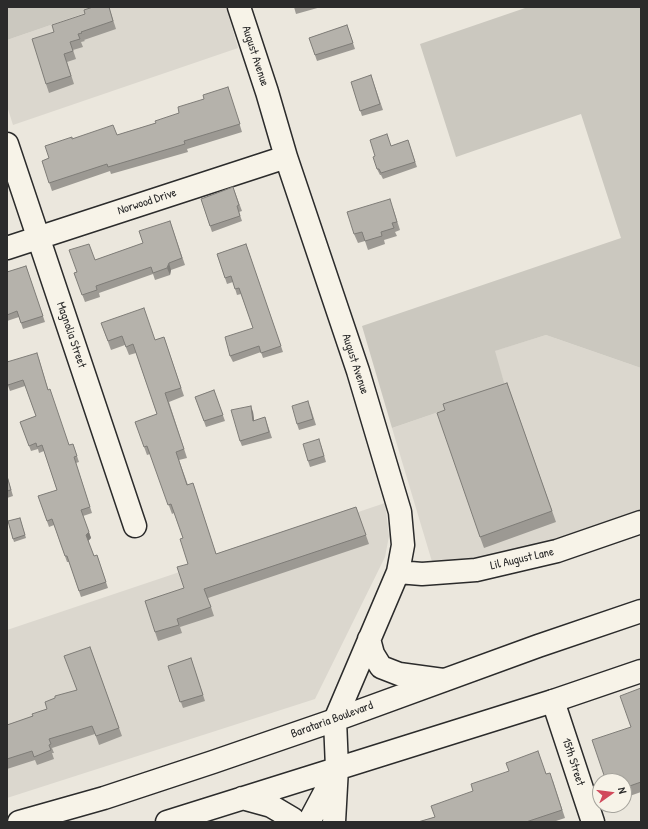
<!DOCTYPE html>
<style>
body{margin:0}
#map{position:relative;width:648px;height:829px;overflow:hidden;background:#ebe7dd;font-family:"Patrick Hand",sans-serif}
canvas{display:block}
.frame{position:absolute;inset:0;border:8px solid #2b2b2b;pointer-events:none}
.north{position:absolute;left:592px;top:773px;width:40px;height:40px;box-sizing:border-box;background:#f7f3e8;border:1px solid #a5a39c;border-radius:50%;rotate:76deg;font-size:11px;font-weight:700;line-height:16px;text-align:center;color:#2b2b2b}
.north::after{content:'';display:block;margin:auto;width:14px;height:18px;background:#d1495b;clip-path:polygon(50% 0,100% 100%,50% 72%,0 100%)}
</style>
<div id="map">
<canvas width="648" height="829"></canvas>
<div class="frame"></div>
<div class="north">N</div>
</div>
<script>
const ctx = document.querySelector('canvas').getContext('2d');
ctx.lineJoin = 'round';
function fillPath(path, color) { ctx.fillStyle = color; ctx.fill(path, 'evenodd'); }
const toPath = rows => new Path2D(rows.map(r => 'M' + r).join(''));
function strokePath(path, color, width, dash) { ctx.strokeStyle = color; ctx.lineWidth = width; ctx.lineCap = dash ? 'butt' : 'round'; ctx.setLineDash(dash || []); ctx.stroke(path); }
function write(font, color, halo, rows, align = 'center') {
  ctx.font = font + ' "Patrick Hand",sans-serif'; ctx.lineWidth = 3.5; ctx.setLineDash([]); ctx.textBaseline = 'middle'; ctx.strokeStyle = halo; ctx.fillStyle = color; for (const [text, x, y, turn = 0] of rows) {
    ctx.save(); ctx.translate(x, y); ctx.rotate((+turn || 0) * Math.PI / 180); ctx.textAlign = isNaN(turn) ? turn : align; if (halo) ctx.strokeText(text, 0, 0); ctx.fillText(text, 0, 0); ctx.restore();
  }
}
fillPath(toPath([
 [103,7,226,7,238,48,13,125,7,106,7,40],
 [546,335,641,368,641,512,595,530,486,561,433,565,392,428,506,389,494,351],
 [385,503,389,536,385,557,315,699,7,798,7,630]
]), '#dbd7ce');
fillPath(toPath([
 [7,7,103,7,7,40],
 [528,7,641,7,641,368,546,335,495,351,506,389,392,428,362,326,621,238,581,114,456,157,420,44]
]), '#cbc8bf');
const minor = toPath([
 [239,7,267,92,286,157,358,371,400,512,403,545,398,572,335,720],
 [7,144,135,526],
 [7,248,286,157],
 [398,572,422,574,476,570,557,551,641,522],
 [369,639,373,654,381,667,399,674,443,680],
 [553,701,593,822]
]);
const major = toPath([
 [242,798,271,806,293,819,295,822],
 [19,822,104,798,213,762,335,720,538,646,641,611],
 [167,822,553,701,641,671],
 [309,822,334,775],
 [334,822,337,768,335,720]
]);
strokePath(minor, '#2b2b2b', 25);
strokePath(major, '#2b2b2b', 25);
strokePath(minor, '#f7f3e8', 22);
strokePath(major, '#f7f3e8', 22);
fillPath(toPath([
 [109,7,116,29,84,40,85,41,81,42,83,47,73,50,76,59,67,62,74,84,49,93,46,84,54,32],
 [294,7,321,7,296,14],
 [347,25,355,49,317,61,309,38],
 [371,75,383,110,362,116,351,82],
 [228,87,242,132,187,149,188,152,111,174,110,171,52,191,42,161,49,158,72,139,117,135,156,123,179,113],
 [408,140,417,167,383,179,381,175,380,175,377,169,375,156,391,146],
 [233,187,242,211,239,212,242,221,212,232,201,199],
 [393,208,400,230,395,232,397,236,384,240,385,244,368,250,365,241,358,243,354,234],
 [170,221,185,265,171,270,170,275,155,280,153,274,99,293,100,297,85,302,74,273,77,272,95,260,143,243],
 [246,244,283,352,263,358,261,352,233,362,230,356,253,328,241,294,237,295,233,282,227,284,217,254],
 [26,266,45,322,23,329,19,317,7,321,7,272],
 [101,323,155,340,164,337,184,396,169,402,187,458,179,460,188,485,193,483,216,554,356,507,369,544,208,598,214,616,180,627,182,633,158,641,155,632,184,588,188,564,183,538,174,513,172,514,150,454,147,455,135,422,157,414,136,353,129,355,125,345,111,350],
 [39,359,48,389,69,445,73,444,79,462,76,463,92,513,83,516,91,538,88,541,94,556,97,555,108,588,81,597,69,562,67,562,54,525,49,527,38,496,57,490,44,451,39,453,38,449,31,451,20,422,36,416,25,386,10,391,7,383],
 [507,383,556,522,484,548,480,537,445,410],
 [214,390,225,421,206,427,195,397],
 [310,406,316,425,299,430,297,424],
 [253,412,254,421,265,417,272,438,242,446,240,441],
 [321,445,326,462,310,467,308,461],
 [7,475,13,496,7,498],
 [20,518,26,538,14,542,8,521],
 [90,647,122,736,99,745,95,734,52,748,54,753,52,753,54,759,37,765,35,760,7,769,7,725,33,716,47,709,55,698,77,690],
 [191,658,205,701,183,708,168,666],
 [641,688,641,792,624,798,624,781,631,727],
 [546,774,553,781,565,818,553,822,418,822,435,817]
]), '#9c9993');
fillPath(toPath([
 [169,263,171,270,170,275,167,268],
 [251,406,253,412,255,427,253,421],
 [89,532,91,538,88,541,86,535]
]), '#7f7d78');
const building = toPath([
 [93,7,109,7,113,21,81,32,82,33,78,34,80,39,70,42,73,51,64,54,71,76,46,84,32,39,54,32,52,25,85,14,84,10,93,7],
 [347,25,353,43,315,55,309,38,347,25],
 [371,75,380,104,360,111,351,82,371,75],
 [228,87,240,124,184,141,185,144,108,167,107,164,49,183,42,161,49,158,45,146,72,137,72,139,113,125,117,135,156,123,155,121,179,113,178,107,204,99,203,95,228,87],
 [387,134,391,146,408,140,415,162,381,173,379,169,377,169,373,157,375,156,370,140,387,134],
 [233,187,239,205,237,206,240,216,210,226,201,199,233,187],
 [390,199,397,222,392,223,394,228,381,232,382,236,365,241,362,232,354,234,347,212,390,199],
 [170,221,182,258,169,263,167,268,153,273,151,267,96,286,97,290,82,295,74,273,77,272,69,250,89,244,95,260,143,243,139,231,170,221],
 [246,244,281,346,261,353,259,346,230,356,225,337,253,328,239,288,235,289,231,276,225,278,217,254,246,244],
 [26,266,43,316,21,323,17,311,7,315,7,272,26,266],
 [144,308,155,340,164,337,181,388,165,393,184,449,176,452,187,485,193,483,216,554,356,507,366,535,204,589,211,607,177,619,179,625,155,632,145,601,184,588,177,567,188,564,180,539,183,538,171,504,168,505,147,446,144,447,135,422,157,414,133,344,126,347,122,336,108,341,101,323,144,308],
 [37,353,48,390,50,389,69,445,73,444,77,456,74,457,90,507,81,510,89,532,86,535,94,556,97,555,106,582,79,591,67,556,65,556,52,519,47,521,38,496,57,490,42,445,37,447,36,443,29,446,20,422,36,416,23,380,8,385,7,383,7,362,37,353],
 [507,383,552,511,480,537,437,413,445,410,443,404,507,383],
 [214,390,223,415,204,421,195,397,214,390],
 [308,401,313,419,297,424,292,406,308,401],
 [251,406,253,421,265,417,269,432,240,441,231,410,251,406],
 [319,439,324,456,308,461,303,444,319,439],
 [7,476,11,490,7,491,7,476],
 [20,518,25,535,13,539,8,521,20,518],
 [90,647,119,728,96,736,92,726,49,739,51,744,49,745,51,750,34,757,32,751,7,759,7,725,33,716,32,714,47,709,45,702,55,698,55,696,77,690,64,656,90,647],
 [191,658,203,695,180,702,168,666,191,658],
 [641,688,641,782,624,788,624,781,606,781,592,740,631,727,620,696,641,688],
 [538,751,546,774,550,773,562,810,526,822,418,822,435,817,431,806,473,791,471,784,509,771,506,763,538,751]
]);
fillPath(building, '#b5b2ab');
strokePath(building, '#7f7d78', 1);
write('12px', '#2b2b2b', '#f7f3e8', [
 ["August Avenue",255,56,72],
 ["Norwood Drive",147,202,-18],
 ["Magnolia Street",71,335,71],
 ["August Avenue",355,364,72],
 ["Lil August Lane",522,559,-13],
 ["Barataria Boulevard",332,720,-20],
 ["15th Street",573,762,72]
]);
</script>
